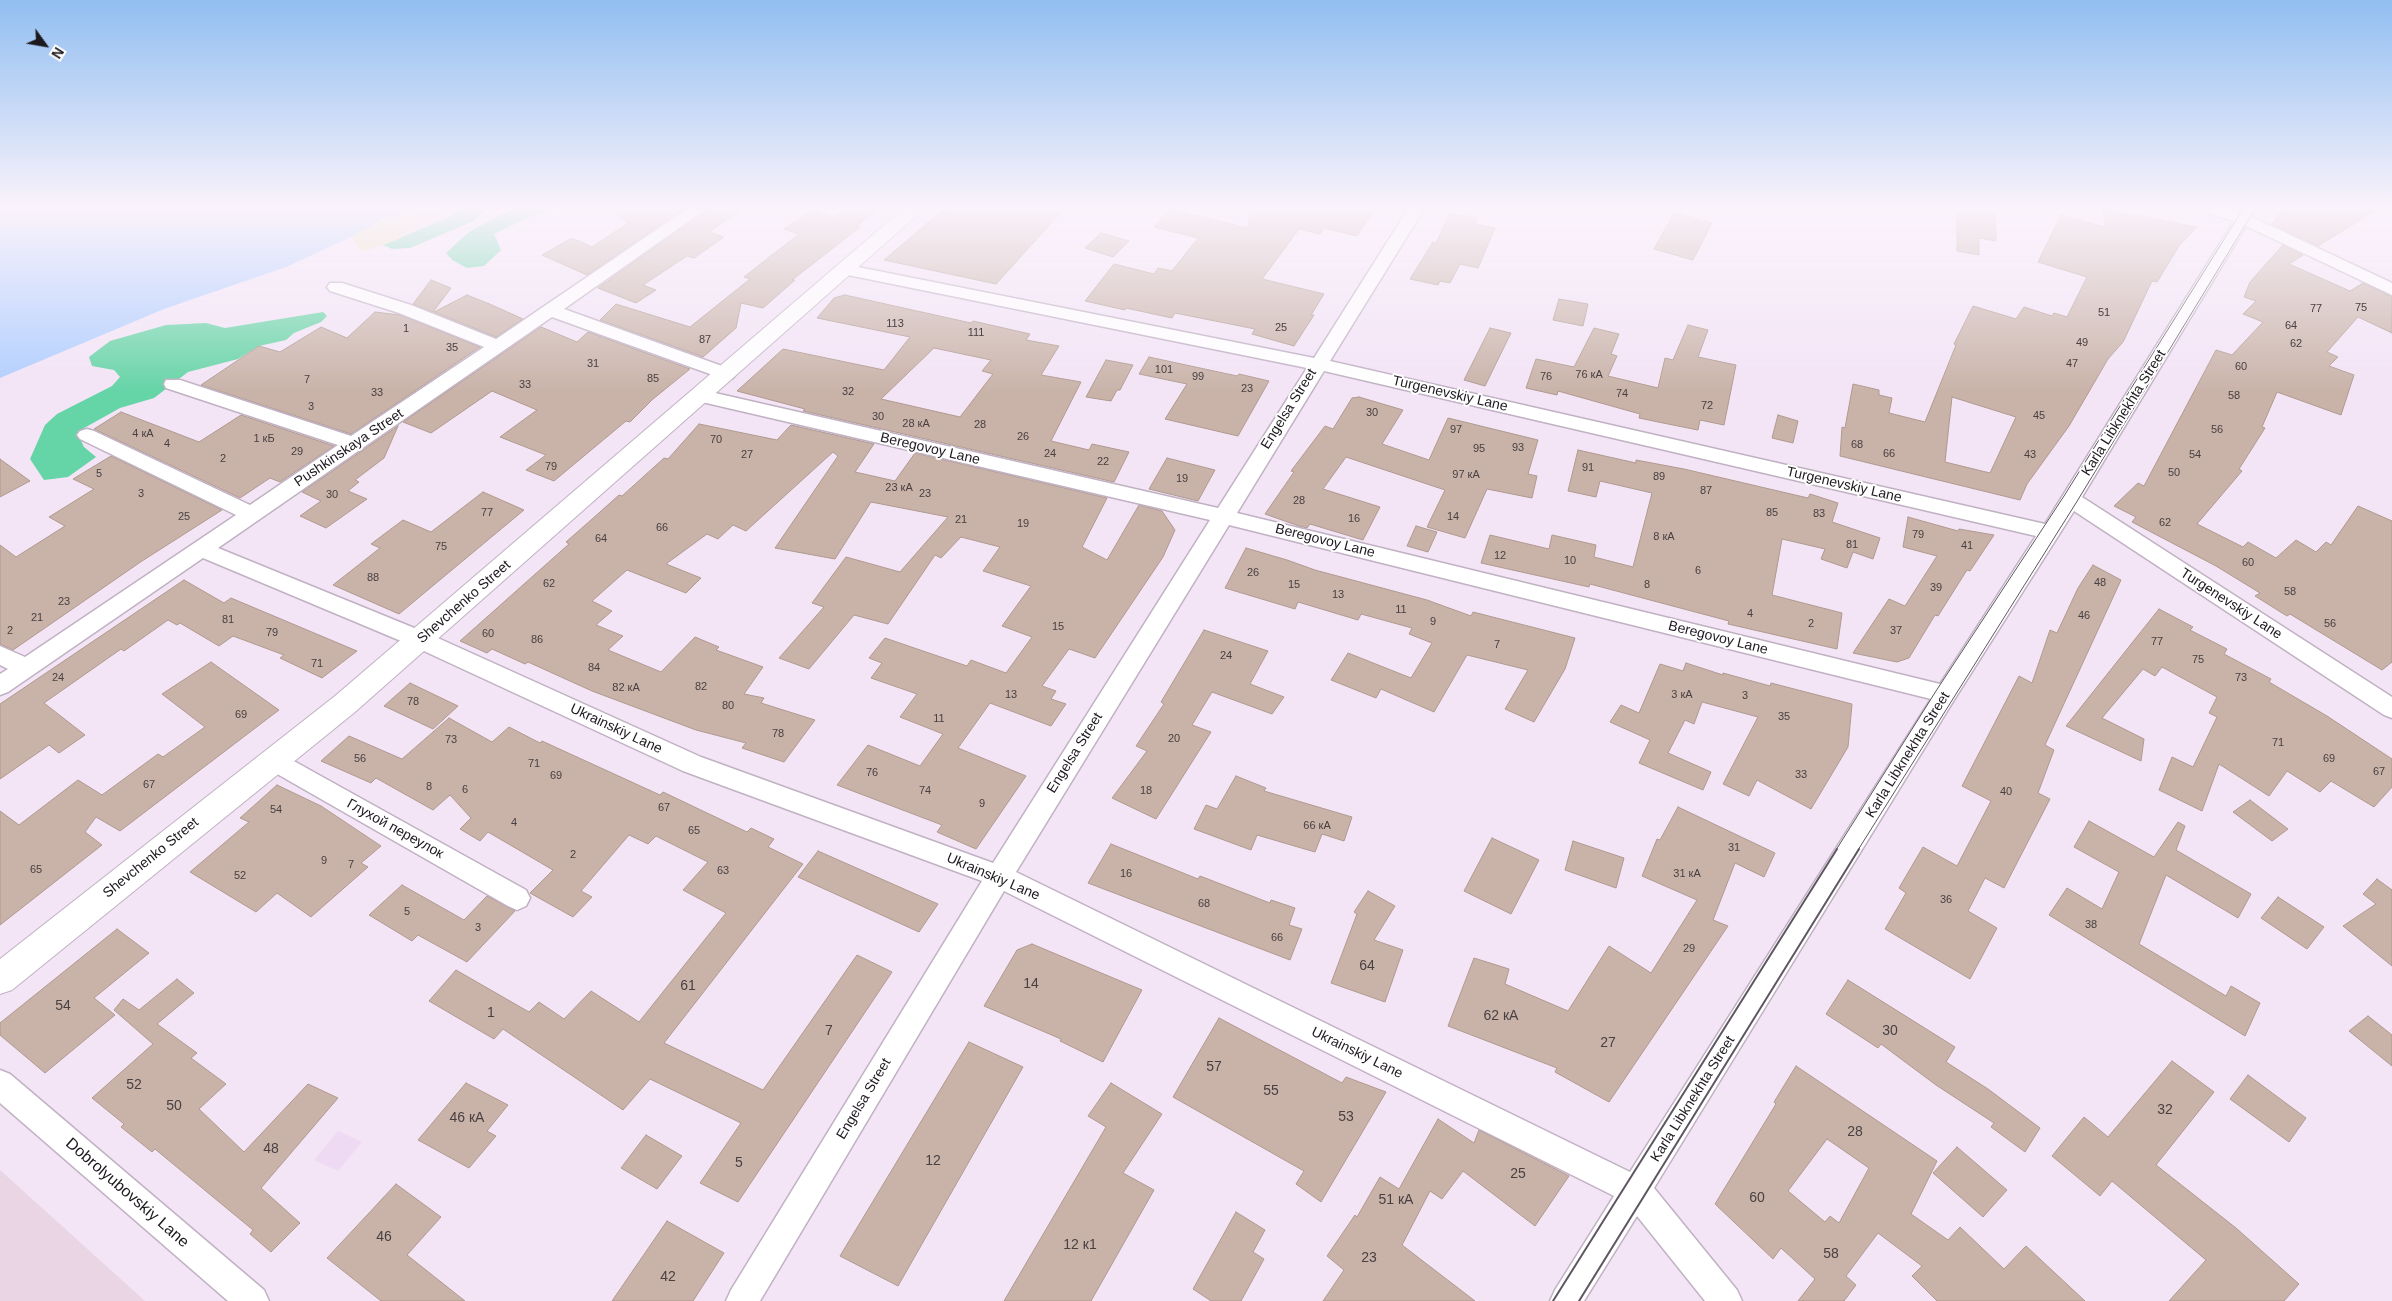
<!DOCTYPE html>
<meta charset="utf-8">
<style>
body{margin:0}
#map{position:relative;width:2392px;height:1301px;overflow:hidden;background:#f3e4f6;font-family:Arial,sans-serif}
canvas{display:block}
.north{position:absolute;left:20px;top:20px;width:50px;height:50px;-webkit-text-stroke:4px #fff;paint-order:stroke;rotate:122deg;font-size:14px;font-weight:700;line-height:20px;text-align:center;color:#1e191f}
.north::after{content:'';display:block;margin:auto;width:18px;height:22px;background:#1e191f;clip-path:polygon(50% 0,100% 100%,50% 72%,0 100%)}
</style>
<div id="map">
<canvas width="2392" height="1301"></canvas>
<div class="north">N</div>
</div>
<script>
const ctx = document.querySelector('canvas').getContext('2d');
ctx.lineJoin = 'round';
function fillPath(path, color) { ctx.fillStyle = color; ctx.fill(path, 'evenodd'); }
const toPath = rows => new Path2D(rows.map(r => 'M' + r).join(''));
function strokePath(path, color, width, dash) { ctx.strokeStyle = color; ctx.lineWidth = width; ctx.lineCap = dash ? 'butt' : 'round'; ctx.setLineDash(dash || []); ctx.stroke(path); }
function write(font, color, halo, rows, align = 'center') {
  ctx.font = font + ' Arial,sans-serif'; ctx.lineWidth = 4; ctx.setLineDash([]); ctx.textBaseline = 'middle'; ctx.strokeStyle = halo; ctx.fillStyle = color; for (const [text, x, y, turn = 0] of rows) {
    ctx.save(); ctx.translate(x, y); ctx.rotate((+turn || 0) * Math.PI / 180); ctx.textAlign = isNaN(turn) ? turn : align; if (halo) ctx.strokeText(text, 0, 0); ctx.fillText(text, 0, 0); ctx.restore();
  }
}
fillPath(toPath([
 [338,1131,362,1142,338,1171,314,1160]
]), '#efdaf3');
fillPath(toPath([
 [0,1170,145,1301,0,1301]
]), '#e9d5e4');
fillPath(toPath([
 [458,209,486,209,474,221,410,248,392,249,383,245,449,217],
 [512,209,554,209,527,218,494,234,501,250,484,266,467,268,452,260,446,253,469,232],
 [323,312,327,316,321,322,294,333,286,340,259,346,238,359,188,372,154,398,120,408,77,432,84,447,96,457,68,477,44,480,30,459,45,425,57,414,112,386,120,377,114,370,92,366,89,357,110,341,166,325,206,323,225,328]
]), '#65d4a6');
fillPath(toPath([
 [413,209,456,209,420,225,399,239,362,252,351,237,383,219]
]), '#eae1bb');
fillPath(toPath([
 [0,209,413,209,383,219,351,237,286,267,164,309,0,378]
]), '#b0cefe');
const building = toPath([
 [611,209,683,209,587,275,542,255,572,238,592,247,628,223,611,209],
 [708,209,742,209,709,232,724,237,694,258,687,256,643,285,656,290,636,303,598,288,708,209],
 [845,209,877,209,857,226,860,227,792,280,795,280,763,308,741,303,736,328,703,357,600,320,616,304,690,327,750,279,744,277,799,234,784,229,813,210,834,218,845,209],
 [944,209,1064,209,996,284,884,260,944,209],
 [1170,209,1248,228,1250,209,1375,209,1357,236,1324,228,1320,234,1299,229,1262,279,1324,294,1311,315,1314,315,1294,346,1252,334,1255,329,1175,313,1172,318,1126,308,1125,310,1085,301,1114,264,1154,274,1158,268,1172,271,1198,238,1154,227,1170,209],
 [1957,209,1995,209,1996,241,1979,238,1979,255,1957,251,1957,209],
 [2103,209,2197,227,2179,246,2157,282,2152,281,2123,342,2108,359,2069,426,2027,484,2020,500,1840,456,1842,427,1845,428,1853,384,1879,390,1879,395,1892,398,1889,413,1925,422,1956,345,1954,344,1973,306,2016,319,2024,307,2052,316,2054,313,2067,317,2087,277,2038,262,2061,215,2105,227,2103,209],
 [1952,397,2016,417,1990,473,1945,462,1952,397],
 [2283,209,2378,209,2318,246,2272,224,2283,209],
 [1450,213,1477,218,1475,224,1495,228,1478,268,1460,264,1450,283,1440,281,1438,285,1410,279,1433,242,1436,243,1450,213],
 [1674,213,1712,223,1693,260,1654,249,1674,213],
 [1101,233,1129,241,1113,257,1085,248,1101,233],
 [2283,245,2303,255,2289,264,2350,291,2363,283,2392,297,2392,333,2358,317,2327,352,2338,357,2329,366,2354,375,2341,415,2277,392,2262,427,2265,428,2239,469,2242,471,2197,524,2243,547,2248,542,2276,558,2296,540,2316,552,2326,542,2331,545,2358,506,2392,521,2392,662,2382,670,2290,614,2287,616,2255,596,2260,593,2216,566,2132,522,2136,517,2114,506,2138,483,2144,486,2216,350,2232,355,2263,322,2243,314,2256,301,2244,297,2250,282,2283,245],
 [431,280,451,288,433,312,413,304,431,280],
 [467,295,492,305,523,319,496,337,434,312,467,295],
 [845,295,971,323,973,321,1030,334,1026,340,1059,346,1041,375,1081,382,1051,441,1089,450,1092,444,1129,452,1114,482,803,411,805,409,737,391,783,349,884,370,910,337,817,318,834,298,845,295],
 [934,348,991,360,982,371,993,374,960,417,881,399,934,348],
 [1559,299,1588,304,1583,326,1553,320,1559,299],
 [375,312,400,315,480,347,351,434,201,385,259,346,280,352,321,327,347,338,375,312],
 [1688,325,1708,330,1698,357,1736,365,1724,425,1700,420,1698,430,1668,424,1639,418,1640,414,1558,391,1557,395,1526,388,1536,359,1574,367,1594,328,1619,334,1611,354,1617,356,1608,376,1658,388,1665,358,1673,360,1688,325],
 [541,327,577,342,588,332,690,369,653,399,630,422,626,421,554,481,526,470,546,455,500,437,537,410,492,391,431,433,403,422,541,327],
 [1490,328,1511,333,1485,386,1464,380,1490,328],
 [1149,357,1237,376,1239,374,1269,381,1238,436,1165,419,1187,384,1139,374,1149,357],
 [1106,360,1133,365,1120,390,1117,390,1111,401,1086,397,1106,360],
 [1359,397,1403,410,1382,444,1429,460,1448,418,1538,440,1528,474,1537,476,1532,498,1487,489,1465,538,1427,527,1445,490,1346,457,1323,489,1380,507,1363,540,1310,524,1307,528,1299,526,1265,514,1294,472,1291,471,1325,426,1333,429,1352,398,1359,397],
 [121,412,199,442,241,415,334,446,280,482,270,478,240,498,94,429,121,412],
 [1778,415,1798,421,1793,443,1772,438,1778,415],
 [699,424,777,440,791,425,874,444,855,472,895,481,915,453,1107,498,1082,547,1107,560,1139,505,1162,511,1175,530,1163,557,1095,658,1069,649,1042,686,1056,691,1051,699,1066,704,1051,726,990,703,958,748,1026,776,976,849,937,832,942,825,837,785,868,745,920,766,943,734,900,717,917,694,871,678,882,663,869,658,885,638,967,666,971,660,1006,673,1032,637,1002,626,1031,586,983,571,1000,547,961,537,941,558,935,555,888,624,854,615,809,669,779,658,824,607,812,603,846,557,900,572,948,517,871,502,835,559,775,548,838,456,833,452,746,531,733,525,718,539,707,534,666,564,701,578,686,593,627,570,592,601,612,611,596,625,623,636,608,650,661,672,695,637,719,647,716,650,763,667,744,694,764,698,761,703,815,720,784,762,742,748,746,743,696,730,592,691,528,662,525,664,492,649,487,653,460,641,569,544,566,542,591,520,619,495,622,496,664,458,668,459,699,424],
 [398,426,384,458,355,480,359,482,348,491,367,499,326,528,300,516,321,501,302,492,398,426],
 [1578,450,1636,463,1636,460,1684,469,1808,498,1810,494,1838,503,1832,522,1880,538,1873,559,1853,552,1847,568,1821,559,1825,549,1782,539,1772,595,1842,613,1837,649,1728,624,1729,621,1590,584,1589,587,1481,563,1490,535,1549,549,1552,535,1596,545,1594,557,1633,567,1652,493,1600,481,1596,497,1568,491,1578,450],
 [111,456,222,510,142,561,13,650,0,644,0,545,16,557,65,526,49,517,94,489,73,479,111,456],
 [1167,458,1215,470,1198,501,1149,489,1167,458],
 [0,459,30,481,0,497,0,459],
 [483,492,524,510,399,614,333,585,380,548,371,544,403,520,431,532,483,492],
 [1908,517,1958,531,1959,529,1994,535,1970,571,1967,570,1938,616,1935,615,1909,658,1897,662,1853,653,1889,599,1905,606,1937,556,1903,547,1908,517],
 [1416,526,1437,532,1428,552,1407,546,1416,526],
 [1246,548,1287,560,1315,570,1427,600,1471,616,1473,612,1575,638,1565,669,1534,722,1505,709,1528,670,1467,655,1434,712,1381,689,1376,698,1331,680,1348,653,1411,678,1432,643,1409,634,1412,628,1361,614,1358,620,1298,602,1295,609,1225,588,1246,548],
 [2093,565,2121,580,2045,745,2054,750,2038,793,2050,799,2004,888,1985,878,1968,911,1997,928,1970,979,1885,929,1906,893,1899,888,1923,847,1957,866,1991,801,1962,786,2019,676,2032,683,2050,630,2057,633,2078,588,2093,565],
 [184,580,224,603,231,598,357,651,322,678,280,658,284,655,233,636,219,646,180,623,177,625,168,620,124,651,121,649,44,703,85,735,59,753,49,745,0,779,0,704,184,580],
 [2159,609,2193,627,2190,630,2227,649,2224,654,2271,679,2269,682,2327,716,2392,759,2392,787,2374,807,2331,781,2320,792,2287,771,2269,796,2219,764,2202,811,2159,790,2172,757,2193,767,2217,717,2209,713,2217,697,2162,667,2155,676,2143,669,2102,718,2144,739,2141,761,2066,726,2159,609],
 [1204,630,1268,651,1250,684,1284,697,1272,714,1212,692,1192,725,1211,732,1156,819,1112,798,1147,751,1136,746,1164,704,1161,702,1204,630],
 [211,662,279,710,120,831,96,817,85,832,102,845,0,925,0,811,19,825,78,780,102,795,158,754,163,757,205,727,162,694,211,662],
 [1686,663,1723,675,1723,673,1770,686,1771,683,1852,704,1848,747,1811,809,1757,780,1749,796,1723,784,1758,717,1702,702,1694,724,1685,720,1668,753,1711,772,1703,790,1639,763,1650,740,1610,722,1621,705,1639,713,1660,664,1683,671,1686,663],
 [410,683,458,706,433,729,384,706,410,683],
 [449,718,492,742,509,727,540,743,542,741,660,795,663,792,747,832,751,828,774,839,768,847,803,864,664,1043,763,1090,857,955,892,972,738,1202,700,1183,741,1123,650,1079,623,1110,503,1029,494,1039,429,1001,456,970,529,1012,539,1002,564,1019,591,991,639,1022,726,913,683,890,708,862,656,836,648,844,629,835,581,891,592,897,573,917,530,893,553,870,488,832,480,841,460,829,471,818,450,795,433,810,376,778,371,783,321,761,349,736,402,759,449,718],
 [1236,776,1266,788,1264,791,1352,817,1344,841,1322,834,1315,852,1257,835,1251,850,1194,829,1206,805,1217,809,1236,776],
 [277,785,321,806,381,846,361,863,368,867,311,917,277,893,256,912,190,872,249,822,240,818,277,785],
 [2250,800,2288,829,2272,841,2233,812,2250,800],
 [1678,807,1775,853,1764,877,1735,863,1713,920,1728,926,1609,1102,1555,1072,1557,1068,1448,1026,1474,958,1509,969,1505,984,1568,1011,1609,946,1651,973,1697,900,1642,876,1657,839,1660,840,1678,807],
 [2089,821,2154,857,2178,822,2185,826,2176,850,2251,894,2238,918,2166,875,2139,944,2226,996,2231,986,2260,1003,2245,1036,2049,915,2067,888,2102,909,2119,872,2074,847,2089,821],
 [1492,838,1539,860,1511,914,1464,891,1492,838],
 [1573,841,1624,858,1616,888,1565,870,1573,841],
 [1111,844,1198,879,1200,876,1270,903,1271,900,1295,908,1289,925,1302,929,1290,960,1088,883,1111,844],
 [818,851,938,904,919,932,798,877,818,851],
 [2377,879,2392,890,2392,966,2343,926,2376,904,2363,894,2377,879],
 [402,885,464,920,487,896,515,911,467,962,418,935,412,941,369,915,402,885],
 [1368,891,1395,906,1374,940,1403,950,1385,1002,1331,983,1357,914,1354,912,1368,891],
 [2278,897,2324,927,2307,949,2261,918,2278,897],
 [117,929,149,953,94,998,115,1015,45,1073,0,1035,0,1023,117,929],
 [1032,944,1142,990,1103,1062,1060,1041,1061,1039,984,1006,1017,950,1032,944],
 [177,979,194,993,157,1024,197,1053,191,1058,226,1084,199,1109,244,1152,308,1084,338,1098,261,1188,300,1223,271,1252,250,1234,253,1230,155,1149,152,1152,121,1127,124,1124,92,1098,153,1044,114,1010,123,999,139,1010,177,979],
 [1848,980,1955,1047,1946,1062,1988,1089,2040,1128,2025,1152,1991,1127,1994,1123,1936,1085,1881,1044,1878,1048,1826,1014,1848,980],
 [2368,1016,2392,1035,2392,1066,2349,1031,2368,1016],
 [1219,1018,1342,1083,1346,1077,1386,1092,1321,1202,1296,1184,1304,1171,1173,1097,1219,1018],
 [969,1042,1023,1067,898,1286,840,1256,969,1042],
 [2172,1061,2214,1092,2156,1165,2236,1228,2299,1284,2284,1301,2169,1301,2206,1260,2112,1181,2100,1196,2052,1156,2084,1117,2108,1137,2172,1061],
 [1796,1066,1937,1161,1911,1214,1948,1240,1960,1227,2004,1269,2026,1246,2085,1301,1937,1301,1912,1276,1922,1266,1878,1233,1846,1276,1856,1285,1844,1301,1798,1301,1815,1279,1781,1248,1773,1259,1715,1204,1776,1104,1774,1102,1796,1066],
 [1827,1139,1869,1168,1839,1223,1830,1216,1825,1222,1788,1191,1827,1139],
 [2248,1075,2306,1118,2289,1142,2230,1099,2248,1075],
 [466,1083,508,1105,487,1131,496,1136,469,1168,418,1140,466,1083],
 [1111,1083,1162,1114,1123,1173,1154,1190,1091,1301,1004,1301,1106,1127,1088,1116,1111,1083],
 [1438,1119,1474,1143,1479,1130,1569,1176,1535,1226,1463,1171,1442,1199,1430,1191,1402,1245,1475,1301,1323,1301,1344,1270,1327,1256,1355,1215,1357,1217,1380,1177,1399,1189,1438,1119],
 [646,1135,682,1156,657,1189,621,1168,646,1135],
 [1957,1147,2007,1190,1983,1217,1933,1173,1957,1147],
 [396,1184,441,1217,407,1255,465,1301,381,1301,327,1258,396,1184],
 [1236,1212,1265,1230,1253,1252,1264,1259,1241,1301,1211,1301,1193,1289,1236,1212],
 [667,1221,724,1253,693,1301,612,1301,667,1221]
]);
fillPath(building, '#c9b3a9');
strokePath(building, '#af998f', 1);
const minor = toPath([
 [687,209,706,209,564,309,733,370,736,374,733,378,721,378,552,317,218,548,429,634,701,757,993,863,1210,520,702,402,695,400,693,396,695,392,702,390,1218,508,1307,368,848,275,842,274,840,270,842,266,848,265,1314,358,1408,209,1424,209,1330,361,2045,524,2234,221,2202,212,2200,209,2228,209,2239,213,2241,209,2257,209,2252,217,2392,283,2392,295,2246,226,2082,497,2392,697,2392,718,2384,715,2074,511,1954,700,1654,1188,1737,1290,1742,1301,1705,1301,1637,1216,1584,1301,1550,1301,1555,1290,1614,1196,1004,891,760,1301,726,1301,731,1290,982,881,683,771,413,646,203,558,8,692,0,695,0,674,8,669,0,665,0,646,25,657,236,515,80,439,77,435,80,431,87,429,94,431,250,505,338,445,166,388,164,384,166,380,180,380,351,436,484,347,399,313,330,291,327,287,330,283,342,283,411,305,496,339,687,209],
 [1324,371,2036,536,1940,684,1237,513,1324,371],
 [1229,525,1931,699,1630,1172,1016,872,1229,525],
 [274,750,526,890,530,898,526,906,517,910,508,906,265,767,262,760,265,753,274,750],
 [0,1070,10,1074,264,1290,269,1301,228,1301,0,1103,0,1070]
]);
const tertiary = toPath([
 [903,209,924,209,355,712,12,990,0,994,0,959,335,696,903,209]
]);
strokePath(minor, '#c0b1c3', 3);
strokePath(tertiary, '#c0b1c3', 2);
fillPath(minor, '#fff');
fillPath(tertiary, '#fff');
strokePath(toPath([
 [1836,850,1936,691,2064,496,2243,209],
 [1858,850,2076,503,2255,209]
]), '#5e5660', 1);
strokePath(toPath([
 [1553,1301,1837,849],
 [1579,1301,1859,849]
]), '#5e5660', 2);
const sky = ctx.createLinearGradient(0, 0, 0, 392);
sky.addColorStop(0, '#91bef1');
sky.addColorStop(0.53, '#faf3fb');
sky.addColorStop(1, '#faf3fb00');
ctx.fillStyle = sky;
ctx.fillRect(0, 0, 2392, 392);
write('11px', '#494042', null, [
 ["75",2361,308],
 ["77",2316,309],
 ["51",2104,313],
 ["113",895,324],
 ["64",2291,326],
 ["25",1281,328],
 ["1",406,329],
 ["111",976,333],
 ["87",705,340],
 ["49",2082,343],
 ["62",2296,344],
 ["35",452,348],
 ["31",593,364],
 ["47",2072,364],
 ["60",2241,367],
 ["101",1164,370],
 ["76 кА",1589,375],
 ["99",1198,377],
 ["76",1546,377],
 ["85",653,379],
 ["7",307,380],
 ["33",525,385],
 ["23",1247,389],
 ["32",848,392],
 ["33",377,393],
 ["74",1622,394],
 ["58",2234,396],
 ["72",1707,406],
 ["3",311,407],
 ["30",1372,413],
 ["45",2039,416],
 ["30",878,417],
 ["28 кА",916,424],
 ["28",980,425],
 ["97",1456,430],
 ["56",2217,430],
 ["4 кА",143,434],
 ["26",1023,437],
 ["1 кБ",264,439],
 ["70",716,440],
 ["4",167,444],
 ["68",1857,445],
 ["93",1518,448],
 ["95",1479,449],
 ["29",297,452],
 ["24",1050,454],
 ["66",1889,454],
 ["27",747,455],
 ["43",2030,455],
 ["54",2195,455],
 ["2",223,459],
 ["22",1103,462],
 ["79",551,467],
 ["91",1588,468],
 ["50",2174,473],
 ["5",99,474],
 ["97 кА",1466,475],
 ["89",1659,477],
 ["19",1182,479],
 ["23 кА",899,488],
 ["87",1706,491],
 ["3",141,494],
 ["23",925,494],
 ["30",332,495],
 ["28",1299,501],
 ["77",487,513],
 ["85",1772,513],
 ["83",1819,514],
 ["25",184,517],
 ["14",1453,517],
 ["16",1354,519],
 ["21",961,520],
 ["62",2165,523],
 ["19",1023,524],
 ["66",662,528],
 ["79",1918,535],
 ["8 кА",1664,537],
 ["64",601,539],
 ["81",1852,545],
 ["41",1967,546],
 ["75",441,547],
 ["12",1500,556],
 ["10",1570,561],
 ["60",2248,563],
 ["6",1698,571],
 ["26",1253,573],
 ["88",373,578],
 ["48",2100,583],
 ["62",549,584],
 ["15",1294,585],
 ["8",1647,585],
 ["39",1936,588],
 ["58",2290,592],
 ["13",1338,595],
 ["23",64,602],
 ["11",1401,610],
 ["4",1750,614],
 ["46",2084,616],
 ["21",37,618],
 ["81",228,620],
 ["9",1433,622],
 ["2",1811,624],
 ["56",2330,624],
 ["15",1058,627],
 ["2",10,631],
 ["37",1896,631],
 ["79",272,633],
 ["60",488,634],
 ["86",537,640],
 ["77",2157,642],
 ["7",1497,645],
 ["24",1226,656],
 ["75",2198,660],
 ["71",317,664],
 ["84",594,668],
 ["24",58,678],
 ["73",2241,678],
 ["82",701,687],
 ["82 кА",626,688],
 ["13",1011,695],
 ["3 кА",1682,695],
 ["3",1745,696],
 ["78",413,702],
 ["80",728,706],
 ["69",241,715],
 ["35",1784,717],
 ["11",939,719],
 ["78",778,734],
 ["20",1174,739],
 ["73",451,740],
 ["71",2278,743],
 ["56",360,759],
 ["69",2329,759],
 ["71",534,764],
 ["67",2379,772],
 ["76",872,773],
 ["33",1801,775],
 ["69",556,776],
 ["67",149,785],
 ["8",429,787],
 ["6",465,790],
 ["74",925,791],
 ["18",1146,791],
 ["40",2006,792],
 ["9",982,804],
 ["67",664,808],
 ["54",276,810],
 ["4",514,823],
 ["66 кА",1317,826],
 ["65",694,831],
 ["31",1734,848],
 ["2",573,855],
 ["9",324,861],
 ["7",351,865],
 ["65",36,870],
 ["63",723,871],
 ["16",1126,874],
 ["31 кА",1687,874],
 ["52",240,876],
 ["36",1946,900],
 ["68",1204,904],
 ["5",407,912],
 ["38",2091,925],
 ["3",478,928],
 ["66",1277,938],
 ["29",1689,949]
]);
write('14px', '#1e191f', '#fff', [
 ["Turgenevskiy Lane",1450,394,13],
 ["Engelsa Street",1289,409,-58],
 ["Karla Libknekhta Street",2124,413,-58],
 ["Pushkinskaya Street",349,448,-34],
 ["Beregovoy Lane",930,449,13],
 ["Turgenevskiy Lane",1844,485,13],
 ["Beregovoy Lane",1325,541,14],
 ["Shevchenko Street",464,602,-41],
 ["Turgenevskiy Lane",2231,604,33],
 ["Beregovoy Lane",1718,638,14],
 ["Ukrainskiy Lane",616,729,25],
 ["Engelsa Street",1075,753,-58],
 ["Karla Libknekhta Street",1908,755,-58],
 ["Глухой переулок",395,829,29],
 ["Shevchenko Street",151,858,-39],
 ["Ukrainskiy Lane",993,877,23],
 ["Ukrainskiy Lane",1357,1053,26],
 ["Engelsa Street",864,1099,-59],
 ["Karla Libknekhta Street",1693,1099,-58]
]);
write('14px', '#494042', null, [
 ["64",1367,966],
 ["14",1031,984],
 ["61",688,986],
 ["54",63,1006],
 ["1",491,1013],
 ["62 кА",1501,1016],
 ["7",829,1031],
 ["30",1890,1031],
 ["27",1608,1043],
 ["57",1214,1067],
 ["52",134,1085],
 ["55",1271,1091],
 ["50",174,1106],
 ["32",2165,1110],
 ["53",1346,1117],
 ["46 кА",467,1118],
 ["28",1855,1132],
 ["48",271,1149],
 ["12",933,1161],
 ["5",739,1163],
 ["25",1518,1174],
 ["60",1757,1198],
 ["51 кА",1396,1200],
 ["46",384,1237],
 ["12 к1",1080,1245],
 ["58",1831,1254],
 ["23",1369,1258],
 ["42",668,1277]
]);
write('16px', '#1e191f', '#fff', [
 ["Dobrolyubovskiy Lane",127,1193,41]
]);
</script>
